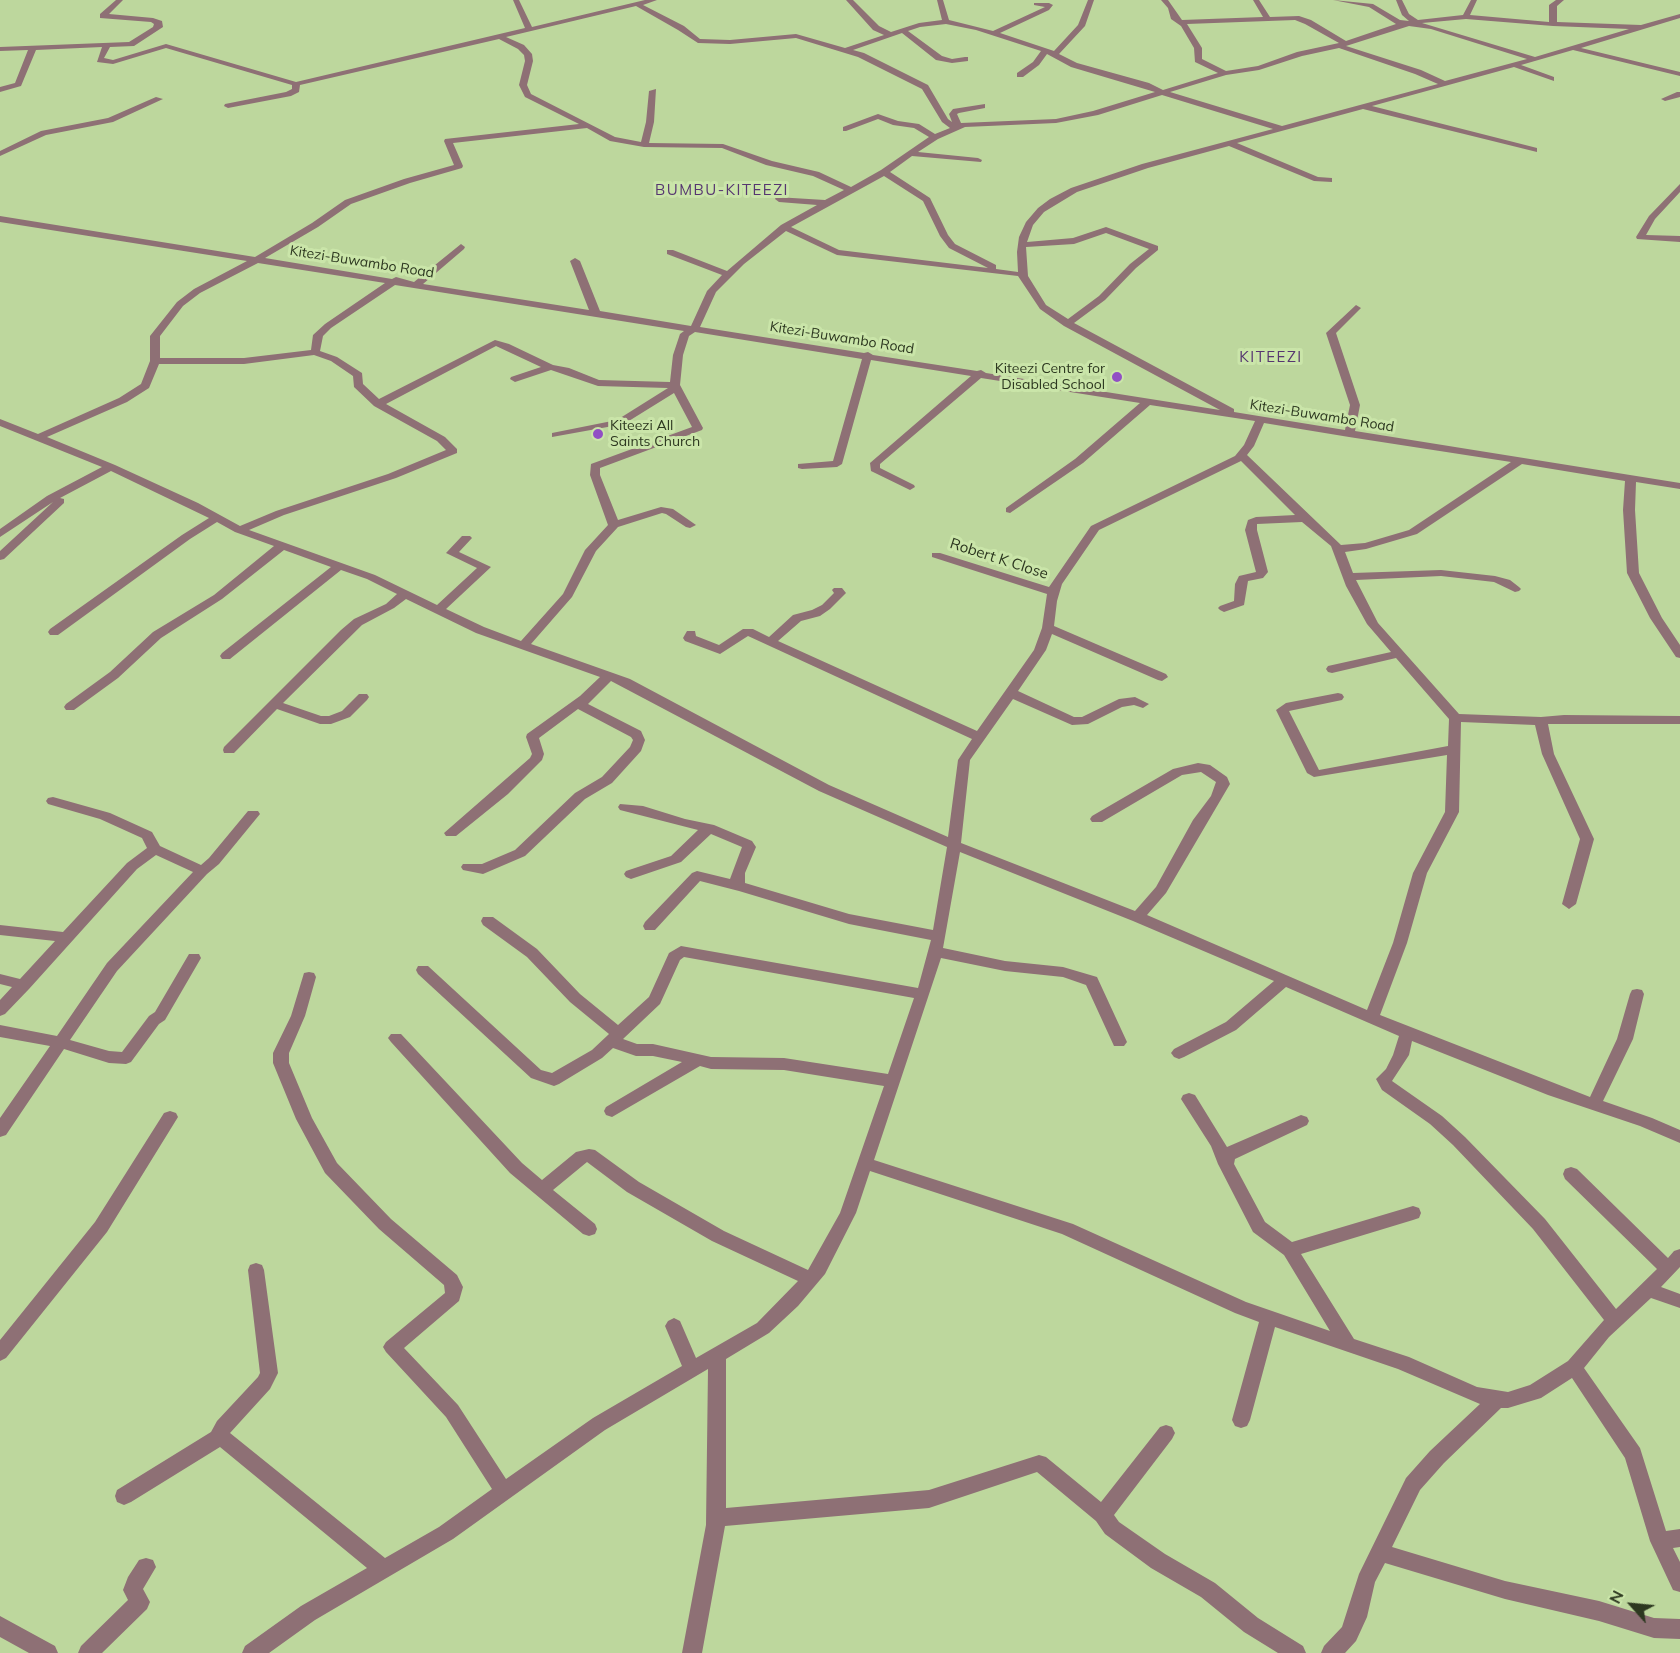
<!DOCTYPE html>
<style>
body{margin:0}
#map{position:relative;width:1680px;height:1653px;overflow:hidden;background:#bdd79d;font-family:Mulish,sans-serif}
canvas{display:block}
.north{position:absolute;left:1602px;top:1575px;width:60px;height:60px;-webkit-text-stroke:4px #cae5a9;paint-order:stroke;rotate:297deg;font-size:16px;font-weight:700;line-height:24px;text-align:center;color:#2d3820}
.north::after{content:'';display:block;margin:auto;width:21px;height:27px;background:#2d3820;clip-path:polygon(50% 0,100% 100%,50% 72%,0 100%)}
</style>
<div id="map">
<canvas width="1680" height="1653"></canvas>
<div class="north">N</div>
</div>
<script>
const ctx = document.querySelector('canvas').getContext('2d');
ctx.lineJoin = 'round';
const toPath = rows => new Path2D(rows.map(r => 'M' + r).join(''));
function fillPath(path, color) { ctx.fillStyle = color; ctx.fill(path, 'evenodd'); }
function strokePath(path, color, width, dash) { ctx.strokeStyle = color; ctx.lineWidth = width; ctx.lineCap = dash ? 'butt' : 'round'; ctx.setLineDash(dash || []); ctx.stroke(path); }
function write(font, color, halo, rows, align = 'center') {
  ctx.font = font + ' Mulish,sans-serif'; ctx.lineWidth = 6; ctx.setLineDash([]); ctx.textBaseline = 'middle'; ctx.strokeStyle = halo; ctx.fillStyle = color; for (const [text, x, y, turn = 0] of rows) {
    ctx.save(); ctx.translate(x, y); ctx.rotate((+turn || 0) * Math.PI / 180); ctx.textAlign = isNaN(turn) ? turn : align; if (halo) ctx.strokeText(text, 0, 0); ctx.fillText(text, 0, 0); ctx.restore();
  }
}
fillPath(toPath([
 [116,0,123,0,109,14,153,18,162,21,163,27,134,46,110,47,104,58,113,60,166,44,296,82,525,28,513,0,519,0,532,27,645,0,657,0,643,5,684,26,700,39,730,40,796,34,845,48,884,35,873,30,846,0,853,0,879,26,891,32,919,23,942,20,937,0,943,0,949,20,993,31,1045,7,1034,5,1034,3,1049,3,1053,5,1049,10,1000,33,1054,51,1078,25,1088,0,1094,0,1085,26,1059,54,1077,63,1149,83,1163,90,1218,73,1195,62,1194,48,1181,26,1171,19,1168,8,1161,0,1168,0,1182,20,1263,17,1253,0,1259,0,1270,17,1299,16,1311,20,1346,41,1396,24,1369,7,1333,0,1373,4,1400,20,1409,21,1402,15,1396,0,1402,0,1409,14,1418,20,1463,15,1471,0,1477,0,1470,15,1549,22,1549,5,1556,0,1564,0,1557,6,1557,22,1641,25,1680,14,1680,18,1581,48,1680,72,1680,76,1573,50,1521,65,1554,77,1554,81,1514,67,1372,106,1537,148,1537,152,1363,109,1237,143,1318,177,1332,178,1332,182,1314,181,1229,146,1148,168,1077,192,1044,212,1033,225,1027,242,1073,238,1106,227,1158,246,1158,250,1136,268,1105,300,1074,323,1234,409,1234,412,1345,430,1350,405,1326,333,1356,305,1361,308,1336,333,1360,405,1355,431,1680,483,1680,489,1636,482,1635,510,1639,573,1662,618,1680,645,1680,658,1676,657,1650,618,1627,573,1623,510,1625,481,1522,464,1417,534,1366,549,1345,552,1353,573,1441,570,1495,576,1510,580,1519,587,1521,589,1519,591,1515,592,1494,582,1441,576,1356,580,1378,623,1459,714,1541,717,1564,715,1680,716,1680,724,1548,724,1554,754,1594,839,1576,904,1569,909,1562,904,1580,839,1542,754,1535,725,1461,722,1459,812,1427,873,1407,943,1380,1015,1590,1097,1617,1039,1630,994,1632,990,1637,989,1642,990,1644,994,1633,1039,1603,1101,1652,1118,1680,1130,1680,1143,1640,1126,1548,1095,1412,1041,1409,1055,1392,1081,1442,1116,1465,1137,1545,1219,1616,1309,1657,1269,1565,1179,1563,1174,1565,1169,1571,1167,1577,1169,1668,1258,1674,1251,1680,1249,1680,1267,1661,1287,1680,1294,1680,1308,1651,1298,1609,1337,1584,1368,1640,1448,1666,1531,1680,1529,1680,1547,1673,1548,1680,1562,1680,1592,1673,1590,1650,1541,1625,1458,1572,1378,1541,1398,1508,1408,1501,1408,1444,1463,1420,1490,1392,1547,1505,1581,1599,1601,1654,1618,1680,1619,1680,1639,1654,1638,1599,1621,1505,1599,1385,1563,1375,1582,1367,1617,1356,1641,1345,1653,1321,1653,1324,1646,1342,1627,1359,1574,1406,1478,1430,1451,1480,1404,1398,1369,1275,1327,1250,1420,1247,1426,1241,1428,1235,1426,1232,1420,1259,1322,1235,1313,1062,1234,870,1171,856,1213,825,1274,798,1306,769,1333,726,1359,726,1508,929,1490,1039,1455,1046,1457,1101,1502,1160,1427,1166,1425,1172,1427,1175,1433,1172,1439,1114,1515,1119,1522,1165,1554,1215,1583,1258,1618,1303,1646,1306,1653,1278,1653,1244,1632,1201,1597,1151,1568,1105,1534,1096,1521,1037,1472,929,1508,725,1526,702,1653,682,1653,706,1525,708,1369,605,1430,453,1539,315,1620,269,1653,242,1653,245,1646,301,1606,367,1568,220,1447,131,1502,124,1505,117,1502,115,1496,117,1490,211,1432,217,1421,258,1377,260,1373,248,1270,250,1265,256,1263,262,1265,264,1270,278,1373,270,1389,230,1433,385,1558,439,1527,492,1489,446,1417,386,1352,383,1347,386,1342,445,1293,444,1285,379,1229,325,1173,296,1119,273,1063,273,1053,291,1016,304,973,309,972,314,973,316,977,305,1016,289,1053,289,1063,312,1118,337,1163,391,1219,457,1275,463,1287,459,1301,404,1348,458,1405,506,1479,593,1418,682,1366,665,1326,668,1321,674,1318,680,1321,696,1358,757,1323,798,1281,712,1241,627,1192,587,1162,553,1190,595,1224,597,1229,595,1234,589,1236,583,1234,510,1173,391,1042,388,1038,391,1034,401,1034,522,1163,542,1180,576,1152,589,1149,595,1150,639,1182,724,1231,808,1270,840,1213,884,1086,784,1070,711,1069,700,1066,612,1117,606,1115,604,1111,606,1107,682,1062,653,1056,636,1056,613,1048,602,1058,559,1084,554,1086,531,1078,418,974,416,970,418,966,428,966,541,1070,552,1073,592,1050,609,1034,570,1002,527,957,483,925,481,921,483,917,493,917,537,949,580,994,618,1025,649,997,669,953,681,946,918,988,931,940,849,924,739,891,700,881,655,930,645,930,643,926,645,922,692,873,697,871,730,879,742,847,711,834,681,862,631,879,626,877,624,874,626,871,671,856,698,830,620,810,618,807,620,804,643,806,685,819,714,825,752,841,756,847,745,873,745,883,849,914,933,930,947,847,819,791,611,681,588,704,641,731,645,740,641,751,612,783,585,799,525,856,483,874,463,870,461,867,463,864,482,864,515,850,575,793,602,777,630,747,633,740,631,737,578,709,539,738,544,754,542,760,508,794,456,836,446,836,444,833,530,758,532,754,526,737,527,734,580,696,600,677,476,633,406,599,394,608,362,625,283,703,321,716,329,716,342,711,359,694,367,694,369,697,367,700,350,717,331,724,320,724,277,709,234,753,224,753,223,750,224,747,341,630,354,619,386,604,397,594,367,579,341,570,230,659,222,659,220,656,222,653,331,567,284,550,222,599,161,638,118,678,74,710,66,710,64,707,66,704,110,672,153,632,214,595,274,546,235,532,217,522,190,539,58,635,50,635,48,632,50,629,182,535,209,518,111,471,60,498,64,499,64,503,4,559,0,560,0,551,53,502,0,537,0,529,47,496,102,467,0,426,0,419,38,434,119,398,141,384,150,361,150,336,177,302,194,289,247,261,0,222,0,216,255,257,312,223,345,200,404,179,454,165,444,141,445,139,579,124,525,97,519,85,525,61,524,55,518,49,499,39,300,85,299,92,291,96,228,108,224,106,225,104,286,92,292,89,292,85,166,48,113,64,97,62,102,47,36,50,21,86,0,92,0,87,15,83,28,50,0,51,0,47,129,42,153,27,154,24,151,22,100,18,100,14,116,0],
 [636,6,678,30,698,43,730,44,796,38,858,57,922,89,942,122,950,128,935,134,919,124,898,121,878,114,843,127,843,131,846,131,878,119,893,125,914,128,929,137,881,170,851,187,819,172,772,161,723,144,649,143,654,122,656,89,649,91,646,122,641,142,615,137,531,94,527,85,533,61,532,54,524,45,506,37,636,6],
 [1466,19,1553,26,1629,29,1535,57,1422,23,1466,19],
 [1295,20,1305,24,1339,43,1297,52,1258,66,1226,71,1202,59,1202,48,1187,24,1295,20],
 [946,24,976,30,1041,51,1033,62,1017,73,1017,77,1023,77,1039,65,1047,54,1071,67,1155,92,1093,111,1056,119,961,123,957,114,959,113,985,108,985,104,953,109,949,114,952,122,948,119,928,85,864,53,853,50,902,33,936,60,952,63,968,61,968,57,965,57,952,59,942,56,908,31,920,27,946,24],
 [1409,26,1431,29,1527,59,1445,81,1421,70,1346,46,1409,26],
 [1339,48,1415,74,1438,84,1282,126,1170,92,1226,75,1259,70,1302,56,1339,48],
 [1162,95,1273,129,1142,164,1071,188,1050,199,1038,208,1026,222,1019,237,1017,252,1018,272,996,269,996,265,955,244,948,235,930,198,890,172,912,156,981,162,982,160,978,158,918,152,938,139,965,127,1056,123,1098,115,1162,95],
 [587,128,610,141,644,147,722,148,766,165,813,176,844,190,825,200,776,197,775,199,779,202,817,205,781,225,727,271,673,250,667,250,667,254,722,275,707,291,691,326,600,311,580,261,575,258,570,261,589,310,423,284,464,249,465,247,461,244,414,282,396,277,392,279,265,258,318,227,351,204,410,183,462,168,463,166,453,143,587,128],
 [884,176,923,201,940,236,949,248,988,268,839,250,791,227,884,176],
 [786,231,837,255,1018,276,1040,309,1064,326,1220,410,986,373,981,370,977,371,873,355,868,352,864,353,700,327,716,292,744,264,786,231],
 [1106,233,1149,249,1130,264,1099,296,1068,319,1046,305,1028,276,1026,247,1074,244,1106,233],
 [258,263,385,283,325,324,313,335,311,350,244,358,160,358,160,336,183,306,200,293,258,263],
 [395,285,684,331,680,334,673,355,670,382,599,380,569,368,553,365,509,344,495,340,379,399,363,384,362,373,337,357,320,351,323,336,331,328,395,285],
 [695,332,862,359,833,461,798,464,798,468,802,469,837,467,842,464,871,360,971,376,870,463,871,471,910,490,915,487,914,485,880,468,880,464,981,378,1140,403,1075,459,1006,508,1006,512,1010,513,1083,463,1150,405,1255,421,1244,445,1235,456,1091,526,1049,587,940,553,932,553,932,557,1047,594,1042,628,1034,650,977,731,778,641,801,621,820,616,830,609,846,593,842,588,834,588,832,590,834,593,822,605,812,610,793,615,769,637,753,629,743,629,719,645,696,636,695,631,687,631,683,638,685,641,720,654,748,636,972,739,958,760,948,837,829,785,630,679,531,644,572,597,596,551,618,527,662,513,666,514,686,527,690,528,696,525,673,509,661,507,618,520,600,475,600,468,702,430,703,428,680,385,683,355,689,336,695,332],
 [496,346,541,367,511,377,510,379,515,382,551,370,598,386,668,388,617,420,552,433,552,437,624,424,674,393,692,427,591,464,590,475,608,525,585,550,563,594,521,641,484,627,446,609,491,567,459,552,472,538,470,536,462,536,446,553,477,568,437,605,375,575,249,530,284,515,396,478,457,453,457,449,445,437,386,404,496,346],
 [314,355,331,361,353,376,354,387,374,406,437,441,446,450,388,474,276,511,240,526,198,503,115,465,47,437,127,402,149,388,159,364,244,364,314,355],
 [1264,423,1349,437,1511,462,1409,530,1365,543,1341,545,1247,455,1254,446,1264,423],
 [1241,461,1295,515,1256,517,1248,520,1245,530,1256,572,1239,576,1235,584,1234,601,1220,606,1218,608,1220,610,1224,612,1244,605,1248,581,1263,578,1268,572,1257,530,1257,524,1302,522,1331,546,1346,586,1367,624,1391,652,1328,666,1326,669,1328,672,1332,673,1396,658,1449,719,1448,746,1319,770,1289,711,1342,700,1344,697,1342,694,1338,693,1286,703,1276,710,1307,773,1314,777,1447,755,1445,812,1413,873,1393,943,1367,1010,1147,915,1166,893,1230,784,1227,777,1210,765,1198,763,1173,769,1092,816,1090,819,1092,822,1102,822,1182,775,1201,772,1216,782,1211,796,1193,820,1156,887,1135,911,961,843,970,760,1013,699,1072,725,1088,724,1122,707,1134,705,1143,708,1149,704,1135,697,1119,699,1082,717,1074,717,1018,691,1046,650,1052,634,1158,680,1162,681,1168,677,1166,674,1054,626,1057,601,1062,584,1099,530,1241,461],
 [960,852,1133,921,1274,981,1226,1022,1174,1049,1171,1053,1174,1057,1179,1059,1184,1057,1236,1030,1286,987,1399,1036,1393,1055,1386,1069,1376,1079,1382,1090,1430,1124,1453,1145,1533,1229,1604,1320,1568,1361,1530,1385,1508,1392,1477,1387,1409,1357,1354,1339,1301,1254,1413,1220,1419,1218,1421,1213,1419,1208,1413,1206,1292,1242,1265,1222,1234,1164,1235,1159,1307,1125,1309,1121,1307,1117,1301,1115,1227,1147,1195,1095,1189,1093,1183,1095,1181,1099,1211,1146,1218,1164,1253,1232,1284,1255,1330,1331,1246,1302,1073,1224,874,1160,941,958,1005,971,1063,977,1086,985,1114,1046,1124,1046,1127,1042,1097,977,1063,967,1005,961,943,948,960,852],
 [684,957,914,998,888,1074,784,1058,711,1057,653,1044,637,1044,623,1039,660,1004,680,960,684,957],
 [1677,92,1680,92,1680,97,1665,101,1661,99,1677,92],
 [156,97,163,99,113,122,46,135,0,156,0,151,41,131,108,118,156,97],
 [1680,184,1680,192,1655,219,1646,235,1680,236,1680,242,1637,239,1636,237,1649,216,1680,184],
 [53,797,110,813,152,832,160,846,201,865,209,858,248,811,258,811,260,814,219,864,207,874,117,971,70,1040,109,1051,122,1052,149,1016,155,1012,189,954,199,954,201,958,165,1020,159,1024,131,1062,126,1064,109,1063,64,1049,6,1135,0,1137,0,1118,50,1046,0,1037,0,1025,57,1036,107,963,193,872,156,855,137,869,29,989,5,1014,0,1016,0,1000,12,987,0,984,0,974,20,979,55,941,0,935,0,925,63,932,127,863,147,848,142,838,100,819,48,804,46,801,48,798,53,797],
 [170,1111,176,1113,178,1117,107,1232,6,1358,0,1361,0,1340,95,1222,164,1113,170,1111],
 [146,1558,153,1560,156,1567,143,1589,150,1602,147,1609,102,1653,78,1653,81,1646,128,1600,123,1590,128,1577,139,1560,146,1558],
 [0,1616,55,1646,58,1653,29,1653,0,1637,0,1616]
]), '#8e7075');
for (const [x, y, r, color] of [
 [1117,377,6,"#914fc4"],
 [598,434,6,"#914fc4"]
]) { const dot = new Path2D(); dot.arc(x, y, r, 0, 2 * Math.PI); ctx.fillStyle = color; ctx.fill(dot); strokePath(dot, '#cae5a9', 2); }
write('14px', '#2d3820', '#cae5a9', [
 ["Kitezi-Buwambo Road",362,262,9],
 ["Kitezi-Buwambo Road",842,338,9],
 ["Kitezi-Buwambo Road",1322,416,9]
]);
write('14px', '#2d3820', '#cae5a9', [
 ["Kiteezi Centre for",1105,369],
 ["Disabled School",1105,385],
 ["Kiteezi All",610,426,"left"],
 ["Saints Church",610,442,"left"]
], 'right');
ctx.letterSpacing = '1.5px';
write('15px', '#563670', '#cae5a9', [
 ["BUMBU-KITEEZI",722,190],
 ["KITEEZI",1271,357]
]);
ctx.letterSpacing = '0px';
write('15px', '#2d3820', '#cae5a9', [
 ["Robert K Close",999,559,18]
]);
</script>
